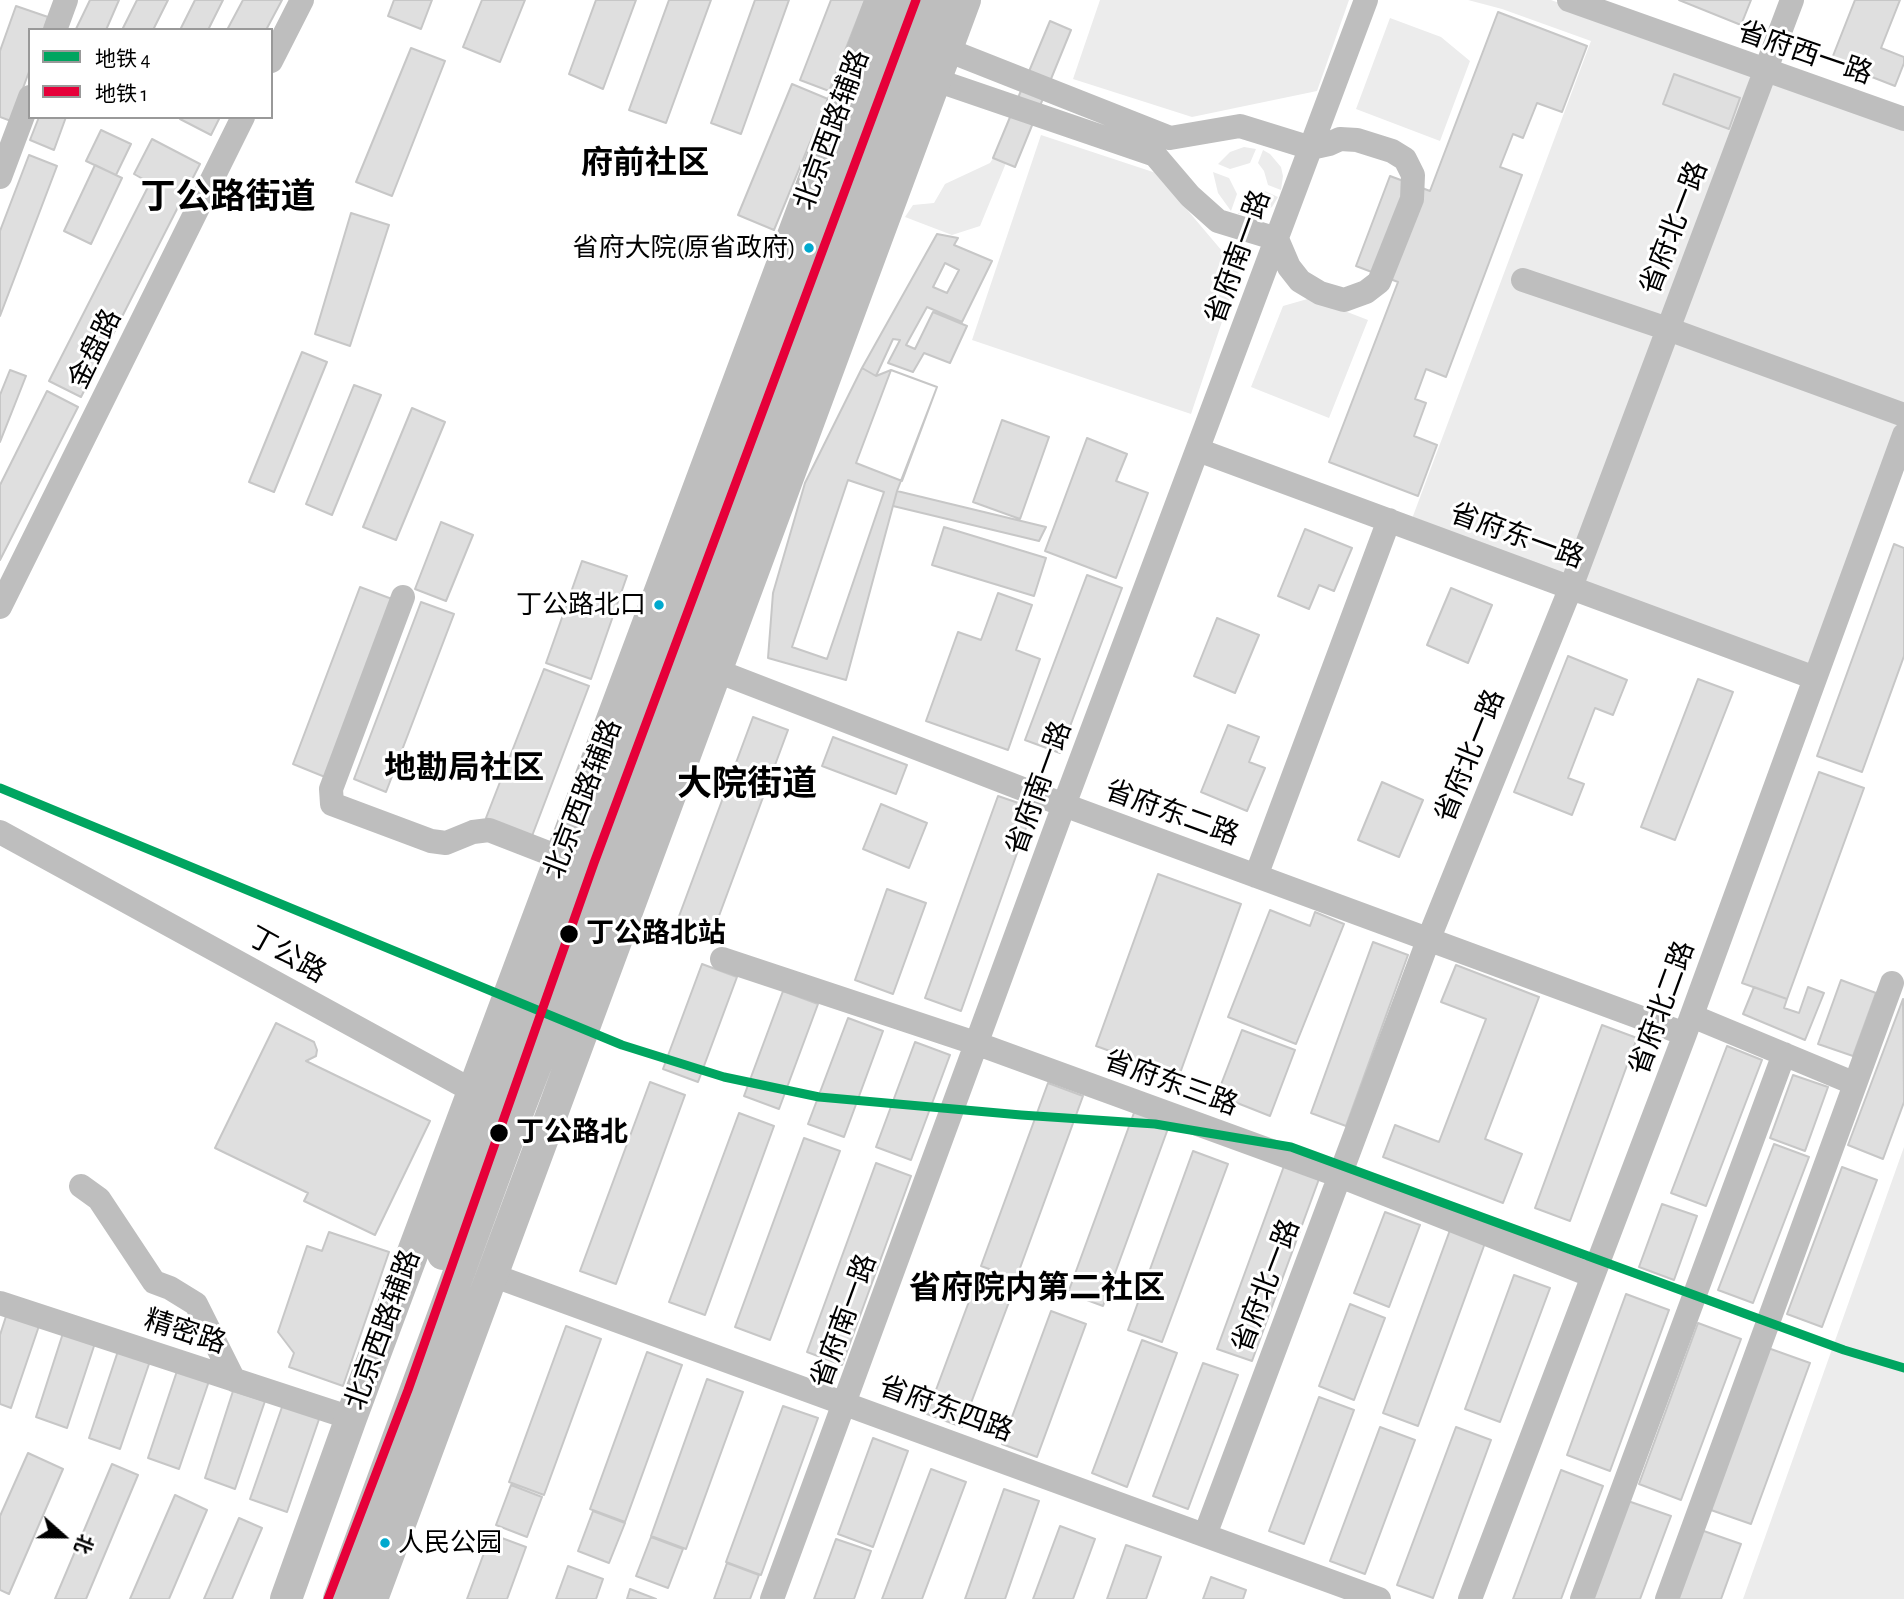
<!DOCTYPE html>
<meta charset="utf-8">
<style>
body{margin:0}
#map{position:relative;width:1904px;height:1599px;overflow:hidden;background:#fff;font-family:"Alegreya Sans","Noto Sans SC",sans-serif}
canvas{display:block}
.legend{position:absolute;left:28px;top:28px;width:245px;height:91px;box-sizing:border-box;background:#fff;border:2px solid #999;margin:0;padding:9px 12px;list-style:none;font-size:21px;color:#000}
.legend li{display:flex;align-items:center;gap:14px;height:35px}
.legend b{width:35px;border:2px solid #999}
.north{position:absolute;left:28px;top:1501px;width:70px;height:70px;-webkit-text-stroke:5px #fff;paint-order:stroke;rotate:111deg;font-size:19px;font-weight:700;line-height:28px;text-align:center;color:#000}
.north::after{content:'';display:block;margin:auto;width:24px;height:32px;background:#000;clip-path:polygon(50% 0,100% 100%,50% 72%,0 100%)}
</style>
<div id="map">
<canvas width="1904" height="1599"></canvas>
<ul class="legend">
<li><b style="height:9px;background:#00a560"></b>地铁 4</li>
<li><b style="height:9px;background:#e60039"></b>地铁 1</li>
</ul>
<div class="north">北</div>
</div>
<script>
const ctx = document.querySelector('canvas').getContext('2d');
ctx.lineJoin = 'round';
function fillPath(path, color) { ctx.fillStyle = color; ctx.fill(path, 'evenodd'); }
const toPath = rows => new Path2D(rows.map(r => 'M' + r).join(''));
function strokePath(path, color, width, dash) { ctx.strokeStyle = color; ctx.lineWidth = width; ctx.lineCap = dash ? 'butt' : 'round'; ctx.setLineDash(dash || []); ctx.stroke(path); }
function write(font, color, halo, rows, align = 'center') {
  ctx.font = font + ' "Alegreya Sans","Noto Sans SC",sans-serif'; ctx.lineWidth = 6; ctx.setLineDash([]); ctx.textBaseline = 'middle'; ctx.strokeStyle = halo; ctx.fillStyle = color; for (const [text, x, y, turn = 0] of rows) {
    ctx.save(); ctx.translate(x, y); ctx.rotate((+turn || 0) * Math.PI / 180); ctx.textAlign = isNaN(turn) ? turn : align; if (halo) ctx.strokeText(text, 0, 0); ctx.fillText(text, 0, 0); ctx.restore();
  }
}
fillPath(toPath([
 [1100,0,1349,0,1317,91,1192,117,1073,79],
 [1468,0,1551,0,1904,129,1904,411,1811,670,1410,524,1591,41,1502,9],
 [1390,18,1441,37,1470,61,1440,141,1356,109],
 [1041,135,1156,173,1239,271,1191,414,972,340],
 [1244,147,1256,149,1250,163,1230,169,1218,164,1230,152],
 [1263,150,1270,154,1281,167,1283,176,1281,190,1268,185,1264,171,1258,163],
 [993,158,1006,163,980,226,952,235,905,217,913,205,934,203,945,184,990,163],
 [1213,172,1229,178,1237,194,1231,211,1218,193],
 [1265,191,1278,197,1272,207,1257,215,1238,214,1242,202,1252,200],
 [1311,298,1368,320,1329,418,1251,387,1283,306],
 [1904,1147,1904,1599,1743,1599]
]), '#ececec');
const building = toPath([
 [90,0,119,0,106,30,76,29,90,0],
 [137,0,168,0,153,30,122,30,137,0],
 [195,0,223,0,208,30,180,30,195,0],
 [243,0,282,0,266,30,227,30,243,0],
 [394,0,432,0,421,29,388,16,394,0],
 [482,0,525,0,500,62,463,47,482,0],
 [596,0,636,0,603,89,569,74,596,0],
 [669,0,711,0,666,123,629,110,669,0],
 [755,0,789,0,741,134,711,123,755,0],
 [831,0,865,0,829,91,800,80,831,0],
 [1679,0,1751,0,1741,25,1679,0],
 [1855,0,1900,0,1881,48,1904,57,1904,63,1895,86,1831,61,1855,0],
 [16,6,48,17,44,30,30,30,30,69,11,121,0,117,0,51,16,6],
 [1498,12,1587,46,1562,112,1537,103,1523,138,1513,134,1500,167,1522,175,1446,377,1426,369,1415,399,1426,403,1414,436,1437,445,1418,496,1329,462,1398,282,1356,266,1390,176,1430,191,1498,12],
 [1050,21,1071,30,1015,167,993,158,1050,21],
 [411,48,445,61,392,196,356,182,411,48],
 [1674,74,1740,98,1729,129,1663,104,1674,74],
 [792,84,828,99,774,230,738,215,792,84],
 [39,117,66,117,54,150,30,140,39,117],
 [181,117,220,117,211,135,180,119,181,117],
 [101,130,131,144,116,175,86,161,101,130],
 [152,139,200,164,81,397,49,381,150,183,134,174,152,139],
 [29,155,57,166,0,316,0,231,29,155],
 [95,165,122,178,91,244,64,231,95,165],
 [351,213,389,225,350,346,315,334,351,213],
 [937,234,958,238,954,245,992,261,962,322,927,307,906,345,915,349,933,312,967,326,950,363,924,353,913,372,888,363,900,340,893,339,876,376,862,368,937,234],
 [945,263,959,270,947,293,933,287,945,263],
 [302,352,327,362,274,492,249,482,302,352],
 [862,368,876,376,891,370,937,387,897,491,846,680,768,658,773,593,805,483,862,368],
 [10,370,26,376,0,442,0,395,10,370],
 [891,370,937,387,902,481,856,463,891,370],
 [354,385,381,395,332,515,306,504,354,385],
 [47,391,78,407,0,560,0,485,47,391],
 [412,408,445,422,396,540,363,527,412,408],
 [1002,420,1049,437,1020,519,973,502,1002,420],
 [1087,438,1127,454,1116,481,1148,493,1116,578,1045,551,1087,438],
 [848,480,884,492,827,659,792,647,848,480],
 [897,491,1046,527,1039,541,893,506,897,491],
 [441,522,473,535,446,601,415,589,441,522],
 [944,527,1046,558,1034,596,932,565,944,527],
 [1305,529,1352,548,1334,591,1319,585,1309,609,1278,596,1305,529],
 [1894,544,1904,548,1904,656,1862,772,1817,756,1894,544],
 [582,561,627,576,591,679,546,663,582,561],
 [1087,575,1122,588,1060,753,1025,740,1087,575],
 [360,587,392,599,325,777,293,764,360,587],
 [1451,588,1492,605,1468,663,1427,645,1451,588],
 [998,593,1032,605,1016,650,1040,659,1008,750,926,721,958,632,981,640,998,593],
 [421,602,454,614,386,792,354,779,421,602],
 [1217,618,1259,635,1235,693,1194,676,1217,618],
 [1568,656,1627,680,1613,715,1595,708,1568,778,1584,784,1572,815,1514,792,1568,656],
 [544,669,589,686,532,836,486,818,544,669],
 [1698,679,1733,692,1675,840,1641,827,1698,679],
 [753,717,788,730,713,932,678,919,753,717],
 [1228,725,1259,737,1249,762,1265,768,1247,811,1201,792,1228,725],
 [833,737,907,765,896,794,822,766,833,737],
 [1819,772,1864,788,1787,999,1742,983,1819,772],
 [1382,782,1423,800,1399,857,1358,840,1382,782],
 [998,796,1033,808,961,1011,925,998,998,796],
 [881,804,927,823,909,868,863,849,881,804],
 [1158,874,1241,904,1179,1076,1096,1046,1158,874],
 [887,889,926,903,893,994,855,980,887,889],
 [1270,910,1310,926,1315,912,1344,924,1296,1044,1228,1017,1270,910],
 [1373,942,1408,955,1346,1126,1311,1113,1373,942],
 [702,964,737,977,698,1082,663,1069,702,964],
 [1456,965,1539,997,1485,1139,1522,1154,1503,1203,1383,1157,1395,1125,1439,1142,1486,1019,1441,1002,1456,965],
 [1841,980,1876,993,1853,1056,1818,1044,1841,980],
 [1754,987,1787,999,1784,1008,1799,1013,1808,987,1824,993,1805,1040,1743,1014,1754,987],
 [783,991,818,1004,779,1109,744,1096,783,991],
 [1903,999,1904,1102,1883,1159,1848,1145,1903,999],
 [848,1018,883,1031,844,1137,808,1124,848,1018],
 [276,1023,314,1042,317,1050,316,1056,306,1061,430,1121,375,1235,304,1201,308,1193,215,1148,276,1023],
 [1602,1025,1637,1038,1570,1221,1535,1208,1602,1025],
 [1242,1030,1295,1050,1270,1116,1217,1095,1242,1030],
 [915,1042,950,1055,911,1160,876,1147,915,1042],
 [1727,1046,1762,1060,1706,1206,1671,1193,1727,1046],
 [1793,1075,1828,1087,1805,1151,1770,1138,1793,1075],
 [650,1082,685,1095,616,1284,580,1271,650,1082],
 [1048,1083,1083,1096,1016,1279,981,1266,1048,1083],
 [1135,1110,1170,1123,1103,1306,1068,1293,1135,1110],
 [739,1113,774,1126,705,1315,669,1302,739,1113],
 [804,1138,840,1151,770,1340,735,1327,804,1138],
 [1774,1144,1809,1157,1753,1303,1718,1290,1774,1144],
 [1193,1151,1228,1164,1162,1342,1128,1330,1193,1151],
 [876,1163,911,1176,842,1365,807,1352,876,1163],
 [1284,1166,1319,1179,1252,1361,1217,1349,1284,1166],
 [1842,1167,1877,1180,1822,1327,1787,1314,1842,1167],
 [1662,1204,1697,1216,1674,1280,1639,1267,1662,1204],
 [1385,1212,1420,1225,1389,1307,1354,1293,1385,1212],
 [1450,1230,1485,1243,1418,1426,1383,1413,1450,1230],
 [329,1232,389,1252,343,1386,289,1367,294,1353,278,1332,307,1246,322,1251,329,1232],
 [1514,1275,1550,1288,1500,1422,1465,1409,1514,1275],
 [977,1280,1012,1294,962,1427,927,1414,977,1280],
 [1626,1294,1669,1310,1610,1471,1567,1455,1626,1294],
 [1350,1304,1385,1318,1354,1400,1319,1386,1350,1304],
 [8,1310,41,1320,11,1408,0,1404,0,1335,8,1310],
 [1051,1311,1086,1324,1037,1457,1002,1444,1051,1311],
 [1698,1323,1741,1339,1681,1500,1639,1484,1698,1323],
 [566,1326,601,1339,544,1495,509,1482,566,1326],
 [64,1330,96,1340,67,1428,36,1417,64,1330],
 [1142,1340,1177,1353,1127,1487,1092,1473,1142,1340],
 [1768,1348,1810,1363,1751,1524,1708,1509,1768,1348],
 [118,1351,150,1361,120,1449,89,1438,118,1351],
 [647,1352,682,1365,625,1522,590,1509,647,1352],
 [1203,1363,1238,1375,1188,1509,1153,1496,1203,1363],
 [177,1371,209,1381,179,1469,148,1458,177,1371],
 [707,1379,743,1392,686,1549,651,1536,707,1379],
 [289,1387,326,1399,287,1512,250,1499,289,1387],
 [233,1391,265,1401,235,1489,205,1478,233,1391],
 [1319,1397,1354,1410,1304,1544,1269,1531,1319,1397],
 [783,1406,818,1418,761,1575,726,1562,783,1406],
 [1380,1427,1415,1440,1365,1574,1330,1561,1380,1427],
 [1456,1427,1491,1440,1433,1598,1397,1585,1456,1427],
 [873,1438,908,1451,873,1547,838,1534,873,1438],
 [28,1453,63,1469,9,1594,0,1590,0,1516,28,1453],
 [112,1464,138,1475,86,1599,55,1599,112,1464],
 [931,1469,966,1482,922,1599,882,1599,931,1469],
 [1561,1470,1603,1486,1561,1599,1513,1599,1561,1470],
 [511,1485,542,1497,527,1537,496,1525,511,1485],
 [1004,1489,1039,1501,1005,1599,965,1599,1004,1489],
 [175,1495,207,1510,169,1599,130,1599,175,1495],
 [1628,1501,1671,1516,1640,1599,1592,1599,1628,1501],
 [593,1511,625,1523,609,1563,578,1551,593,1511],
 [239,1518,262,1528,232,1599,204,1599,239,1518],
 [1060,1526,1095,1539,1073,1599,1033,1599,1060,1526],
 [1698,1529,1741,1544,1721,1599,1672,1599,1698,1529],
 [491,1534,526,1547,507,1599,467,1599,491,1534],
 [651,1537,683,1549,668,1588,636,1576,651,1537],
 [836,1539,871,1551,854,1599,814,1599,836,1539],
 [1126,1545,1161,1557,1146,1599,1107,1599,1126,1545],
 [727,1563,759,1575,750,1599,714,1599,727,1563],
 [568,1566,603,1579,596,1599,556,1599,568,1566],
 [1211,1577,1246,1590,1243,1599,1203,1599,1211,1577],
 [630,1589,656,1599,627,1599,630,1589]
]);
fillPath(building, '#dfdfdf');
strokePath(building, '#c7c7c7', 2);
strokePath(toPath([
 [1569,0,1904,119],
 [55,30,66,0],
 [271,61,302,0],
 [918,74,1155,155,1190,196,1218,221,1277,239,1289,267,1300,281,1320,293,1344,300,1366,292,1379,282,1412,199,1413,175,1405,159,1392,151,1357,140,1340,139,1329,144,1311,148,1240,126,1170,138,932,44],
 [0,177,30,97],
 [1523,280,1668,329,1904,415],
 [1198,450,1815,678],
 [403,597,331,789,332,804,431,841,446,843,473,832,489,830,561,858],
 [0,607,243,117],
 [699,664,1064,805,1685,1034],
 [0,832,473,1091,487,1097],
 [1256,876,1389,520],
 [722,959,978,1044,1340,1176,1593,1276],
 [1692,1016,1846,1080],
 [81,1186,99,1199,154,1282,170,1288,196,1304,234,1380],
 [492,1275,1379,1599],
 [0,1303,351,1418],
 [1205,1535,1429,938,1571,587,1792,0],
 [772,1599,1064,805,1366,0],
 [1470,1599,1685,1034,1904,435],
 [1582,1599,1784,1054],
 [1667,1599,1892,983]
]), '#bebebe', 24);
strokePath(toPath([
 [443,1254,498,1101,670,653,913,0],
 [286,1599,351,1418,881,0],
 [339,1599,519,1109,691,661,938,0],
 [372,1599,965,0]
]), '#bebebe', 32);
strokePath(toPath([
 [0,788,622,1045,724,1077,819,1097,1021,1115,1155,1124,1291,1147,1844,1350,1904,1368]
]), '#00a560', 9);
strokePath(toPath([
 [328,1599,408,1390,594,863,916,0]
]), '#e60039', 9);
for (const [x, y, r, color] of [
 [809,248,6,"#00a9ce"],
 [659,605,6,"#00a9ce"],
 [569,934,10,"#000"],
 [499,1133,10,"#000"],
 [385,1543,6,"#00a9ce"]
]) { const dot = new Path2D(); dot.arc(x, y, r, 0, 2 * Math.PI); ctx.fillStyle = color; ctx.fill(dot); strokePath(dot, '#fff', 2.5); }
write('26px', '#000', '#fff', [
 ["省府大院(原省政府)",796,248],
 ["丁公路北口",646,605],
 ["人民公园",398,1543,"left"]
], 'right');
write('28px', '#000', '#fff', [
 ["省府西一路",1805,53,19],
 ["北京西路辅路",832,130,-70],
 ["省府北一路",1674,228,-69],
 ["省府南一路",1238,257,-70],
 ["金盘路",95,349,-64],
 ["省府东一路",1517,536,20],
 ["省府北一路",1470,756,-68],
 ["省府南一路",1039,788,-70],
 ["北京西路辅路",583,799,-69],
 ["省府东二路",1172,813,20],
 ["丁公路",287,955,29],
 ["省府北二路",1662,1008,-70],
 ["省府东三路",1171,1083,20],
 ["省府北一路",1266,1286,-69],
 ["省府南一路",844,1321,-70],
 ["北京西路辅路",383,1330,-70],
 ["精密路",185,1332,18],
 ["省府东四路",946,1409,20]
]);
write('bold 28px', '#000', '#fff', [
 ["丁公路北站",586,934],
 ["丁公路北",516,1133]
], 'left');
write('bold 32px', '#000', '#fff', [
 ["府前社区",645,163],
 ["地勘局社区",464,768],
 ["省府院内第二社区",1037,1288]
]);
write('bold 35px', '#000', '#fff', [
 ["丁公路街道",228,197],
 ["大院街道",747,784]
]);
</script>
